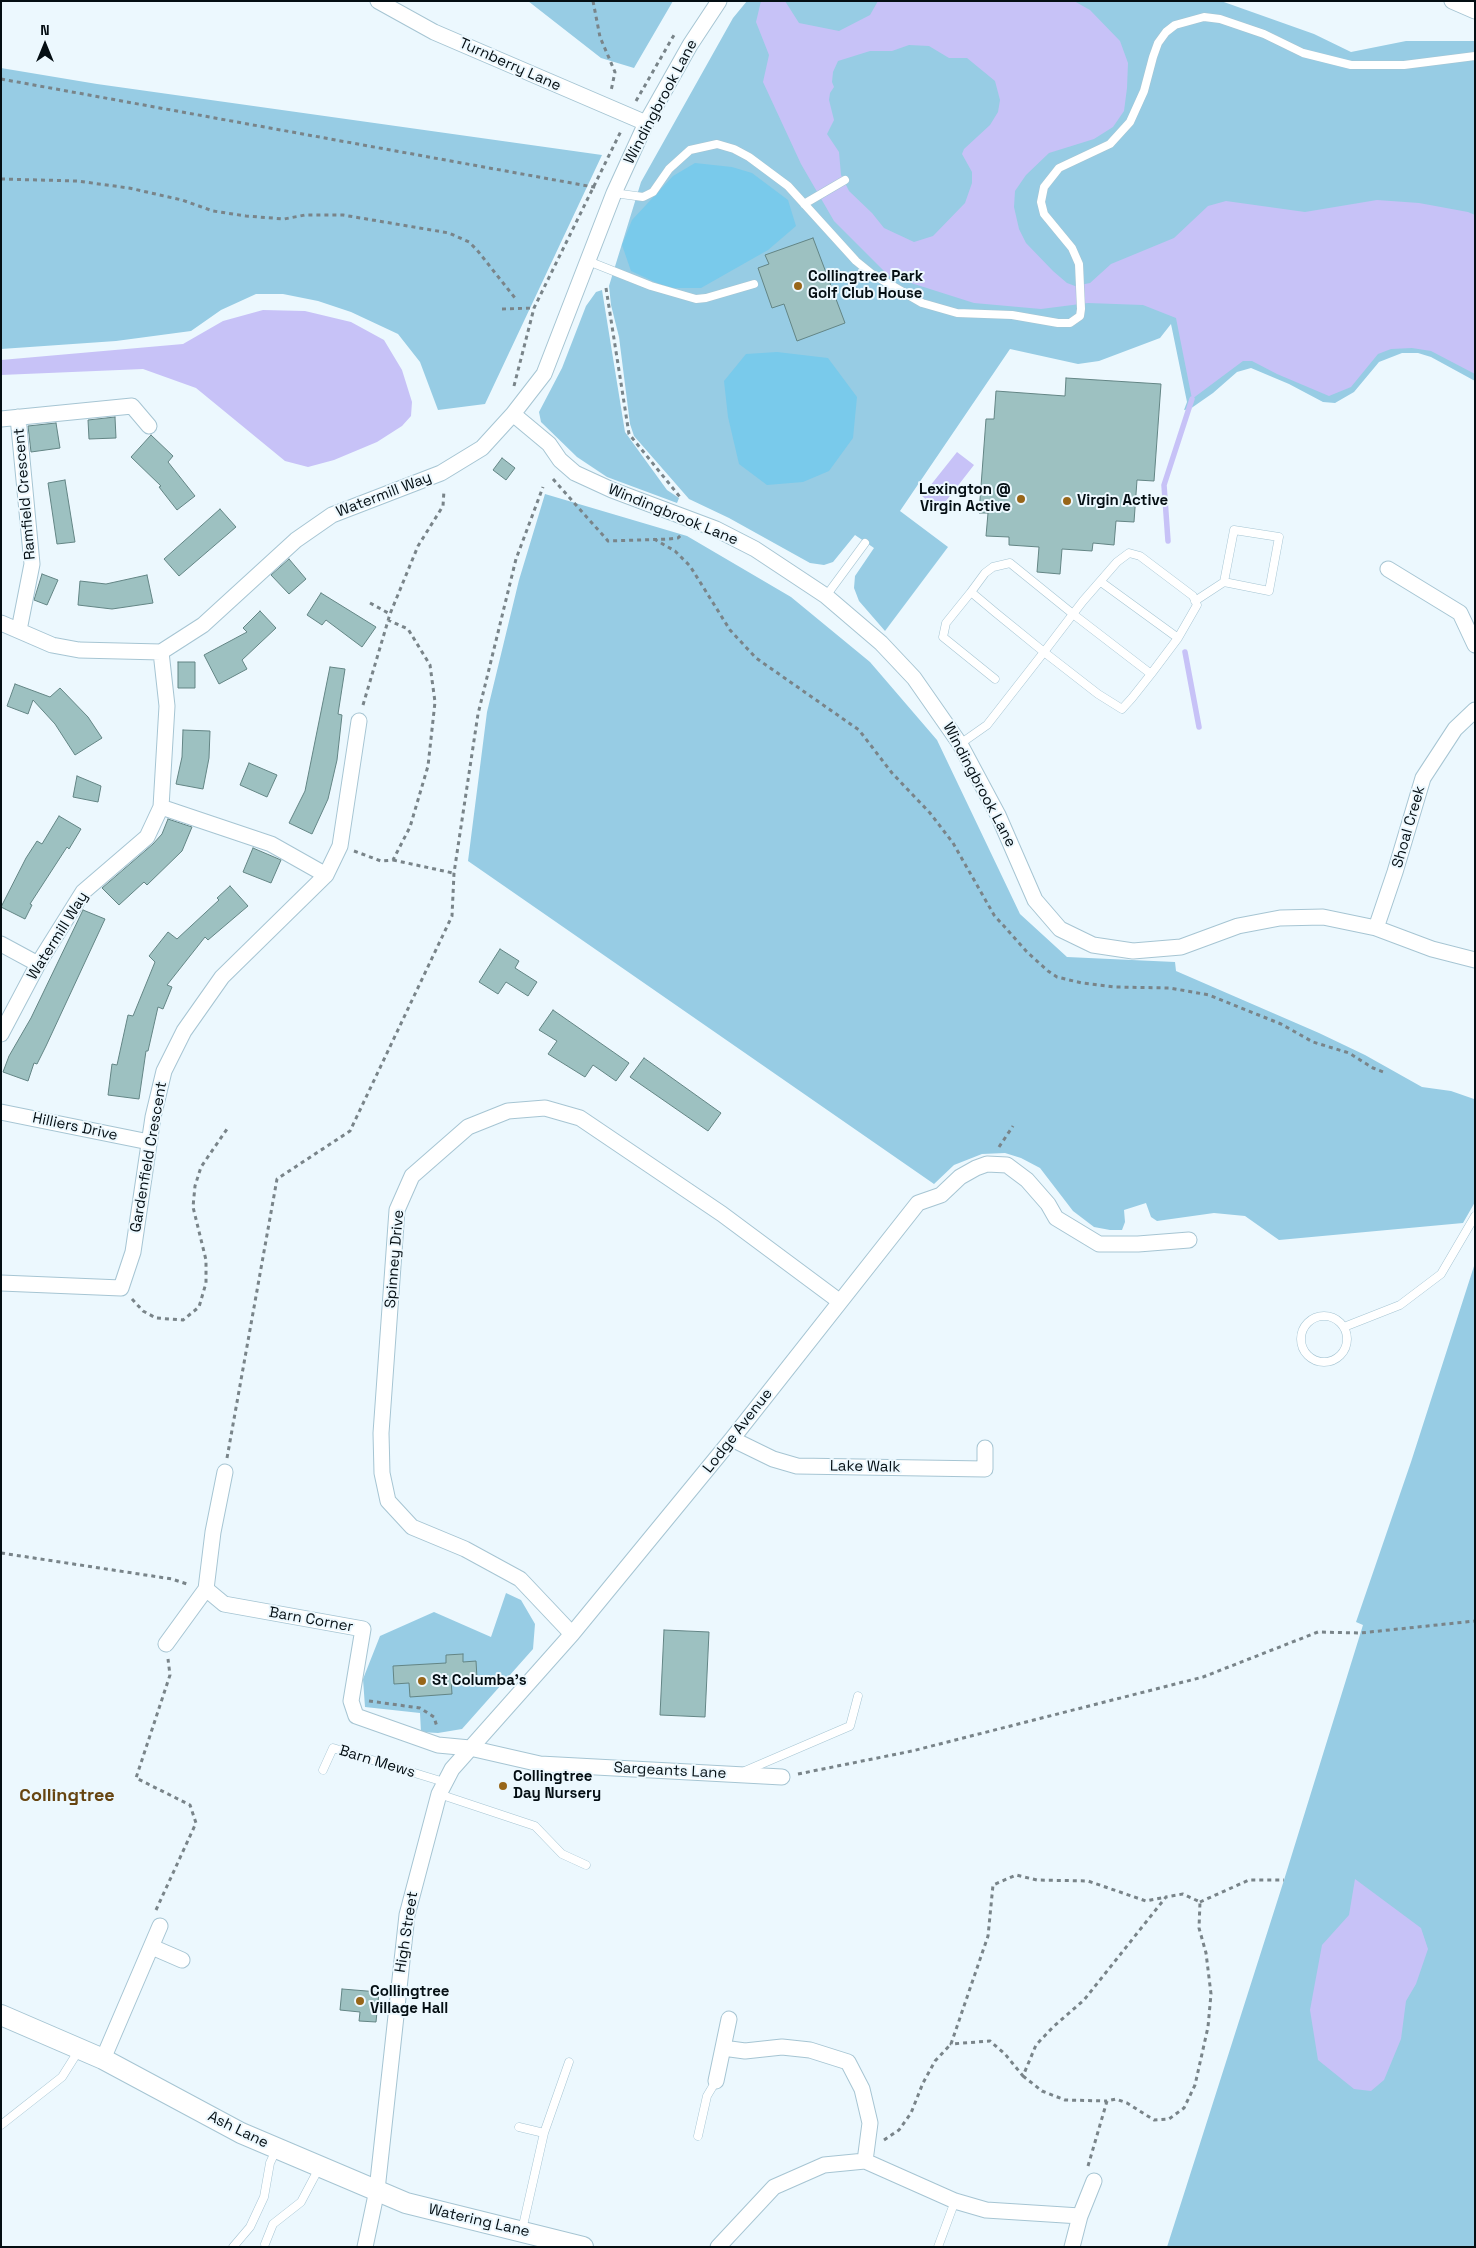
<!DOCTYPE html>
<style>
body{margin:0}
#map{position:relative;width:1476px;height:2248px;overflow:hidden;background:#ecf8fe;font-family:"Space Grotesk",sans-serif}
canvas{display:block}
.frame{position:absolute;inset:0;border:2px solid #040e13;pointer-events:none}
.north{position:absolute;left:20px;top:20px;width:50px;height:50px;-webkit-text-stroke:4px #ecf8fe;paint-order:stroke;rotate:0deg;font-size:14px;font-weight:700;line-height:20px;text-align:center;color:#040e13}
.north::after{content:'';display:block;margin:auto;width:18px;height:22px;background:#040e13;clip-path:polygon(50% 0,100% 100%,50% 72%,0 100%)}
</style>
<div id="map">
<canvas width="1476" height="2248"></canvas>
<div class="frame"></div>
<div class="north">N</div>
</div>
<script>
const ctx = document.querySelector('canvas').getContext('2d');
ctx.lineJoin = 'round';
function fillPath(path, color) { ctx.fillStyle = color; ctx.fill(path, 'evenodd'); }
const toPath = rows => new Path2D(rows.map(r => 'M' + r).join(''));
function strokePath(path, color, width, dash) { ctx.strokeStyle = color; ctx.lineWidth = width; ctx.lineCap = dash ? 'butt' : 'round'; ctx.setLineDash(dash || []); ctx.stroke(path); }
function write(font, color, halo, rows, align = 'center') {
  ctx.font = font + ' "Space Grotesk",sans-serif'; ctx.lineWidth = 4; ctx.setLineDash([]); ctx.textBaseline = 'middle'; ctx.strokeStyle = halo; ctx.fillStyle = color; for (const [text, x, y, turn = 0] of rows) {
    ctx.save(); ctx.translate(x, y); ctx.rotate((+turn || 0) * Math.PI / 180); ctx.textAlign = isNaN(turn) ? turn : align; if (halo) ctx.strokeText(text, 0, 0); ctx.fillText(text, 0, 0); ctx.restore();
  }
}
fillPath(toPath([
 [528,1,673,1,634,68,601,58],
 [747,1,1221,1,1314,34,1351,52,1406,41,1475,41,1475,381,1431,357,1418,353,1402,353,1379,362,1354,392,1335,403,1323,402,1289,384,1251,368,1237,372,1213,393,1190,409,1184,410,1187,402,1171,324,1160,338,1099,361,1078,364,1010,349,900,511,948,547,885,631,859,601,854,588,855,576,874,548,855,535,833,562,824,565,810,563,729,518,689,499,634,436,630,424,619,337,611,305,609,286,641,182,733,18],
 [1,68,97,84,602,155,485,404,438,410,420,362,398,334,351,312,318,301,283,294,256,294,221,310,191,331,116,341,1,349],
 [602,290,625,432,667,490,679,498,677,503,607,477,577,457,541,422,539,412,562,368,586,306,596,292],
 [545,494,687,536,791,597,870,662,937,740,1020,914,1067,957,1175,962,1176,971,1319,1033,1365,1055,1422,1087,1451,1091,1474,1099,1475,1202,1463,1223,1279,1240,1245,1216,1214,1213,1157,1221,1151,1217,1146,1203,1124,1210,1125,1222,1122,1230,1110,1230,1094,1227,1073,1211,1040,1168,1021,1158,1005,1153,982,1154,954,1165,934,1184,468,861,487,712,519,580],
 [1475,1263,1475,2247,1167,2247,1284,1880,1363,1625,1356,1622,1411,1462],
 [506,1593,521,1600,535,1624,533,1649,462,1729,438,1733,421,1732,420,1713,365,1707,363,1679,380,1636,434,1612,491,1637]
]), '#97cce4');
fillPath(toPath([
 [695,163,732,167,752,173,788,200,796,226,768,250,701,288,668,288,631,271,622,245,632,220,673,176],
 [777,352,828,358,857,397,853,438,829,471,803,482,767,485,739,464,728,417,724,381,746,354]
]), '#79caeb');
fillPath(toPath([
 [761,1,785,1,799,23,839,31,870,15,878,1,1074,1,1090,10,1120,41,1128,63,1127,88,1124,111,1113,127,1094,139,1049,153,1026,175,1015,191,1014,207,1019,229,1026,243,1053,271,1067,283,1075,286,1090,283,1111,264,1174,238,1208,206,1226,201,1305,212,1377,200,1419,203,1468,212,1475,215,1475,374,1431,351,1412,348,1391,349,1378,354,1351,387,1329,396,1277,374,1252,361,1243,361,1192,399,1176,318,1143,305,1088,303,1041,309,974,303,889,276,834,221,801,164,763,82,769,55,756,22],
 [909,45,929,46,949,58,967,58,995,81,1000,100,998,112,990,125,964,149,962,154,972,172,972,183,965,203,933,236,914,242,884,228,872,213,849,191,841,175,839,152,827,134,834,120,829,100,830,93,834,87,832,82,833,72,838,61,870,51,892,51],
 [263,310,305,311,351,322,384,340,402,370,412,402,411,416,402,426,377,442,334,460,308,467,285,461,196,388,143,369,1,375,1,360,183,344,223,321],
 [957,452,974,465,939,510,922,496],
 [1355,1879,1421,1928,1428,1949,1416,1984,1406,2001,1401,2039,1384,2080,1371,2091,1354,2089,1318,2060,1310,2010,1322,1945,1349,1915]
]), '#c7c2f7');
strokePath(toPath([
 [1168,541,1164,485,1192,399],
 [1185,652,1199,727]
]), '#c7c2f7', 5.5);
const building = toPath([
 [813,238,845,323,797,341,784,304,772,308,758,268,769,264,765,255,813,238],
 [1066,378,1161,384,1154,481,1137,480,1134,522,1116,521,1114,545,1093,543,1092,551,1062,549,1060,574,1037,572,1039,547,1009,545,1009,537,986,536,988,513,979,513,986,419,994,419,996,391,1065,396,1066,378],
 [115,417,116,438,89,439,88,420,115,417],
 [56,423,60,448,31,452,28,426,56,423],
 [151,435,173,456,168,462,195,496,177,510,159,487,161,486,131,457,151,435],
 [502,458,515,468,506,480,493,470,502,458],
 [65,480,75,542,57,544,48,483,65,480],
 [220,509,236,527,179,576,164,559,220,509],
 [289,559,306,579,289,594,271,575,289,559],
 [42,574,58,580,47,605,34,600,42,574],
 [147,575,153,603,112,609,78,605,80,581,106,584,147,575],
 [321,593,376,627,362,647,326,620,322,625,307,615,321,593],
 [260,611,276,628,242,660,247,669,219,684,204,655,247,632,243,628,260,611],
 [178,662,195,662,195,688,178,688,178,662],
 [330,667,345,669,338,714,342,715,337,760,328,799,312,834,289,823,305,791,330,667],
 [15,684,50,697,60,688,88,717,102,738,75,755,55,724,33,700,28,714,7,706,15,684],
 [183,730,210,731,209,758,203,789,176,784,182,757,183,730],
 [249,763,277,775,267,797,240,785,249,763],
 [77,776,101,786,98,802,73,797,77,776],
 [59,816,81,829,69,849,67,847,30,904,32,905,25,919,1,907,26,858,37,841,42,844,59,816],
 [168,819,192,827,182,851,147,885,144,882,119,905,102,888,153,844,162,834,168,819],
 [253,848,281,860,271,883,243,872,253,848],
 [230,886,248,906,208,940,205,937,167,985,172,987,163,1009,158,1007,148,1051,146,1051,139,1099,108,1095,112,1064,117,1065,128,1015,133,1016,155,962,149,956,168,932,177,939,219,900,217,898,230,886],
 [83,910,105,919,46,1046,37,1064,34,1063,28,1081,3,1072,9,1056,31,1018,83,910],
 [500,949,519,961,515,968,537,982,528,996,506,982,498,994,479,982,500,949],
 [553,1010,629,1063,616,1081,593,1065,585,1077,548,1054,557,1041,539,1030,553,1010],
 [644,1058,721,1113,708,1131,630,1077,644,1058],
 [664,1630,709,1632,705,1717,660,1715,664,1630],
 [463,1654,463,1662,476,1661,477,1678,451,1679,452,1694,410,1697,409,1683,394,1684,393,1666,446,1663,446,1655,463,1654],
 [342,1989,379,1992,376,2022,359,2021,360,2012,340,2010,342,1989]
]);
fillPath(building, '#9dc1c1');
strokePath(building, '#638585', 1);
const service = toPath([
 [614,193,643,197,653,192,669,169,690,150,717,144,734,149,749,157,788,186,856,261,872,274,922,303,957,313,1012,315,1058,323,1070,323,1080,316,1081,309,1079,264,1072,248,1044,214,1041,202,1044,187,1059,168,1110,144,1130,122,1144,91,1153,57,1158,43,1166,32,1175,25,1204,17,1220,19,1264,34,1303,53,1351,65,1404,65,1475,56],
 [804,204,845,180],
 [588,261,651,286,696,299,706,298,754,284],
 [1101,582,1178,638],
 [971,592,946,623,943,637,995,679],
 [826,596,865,543],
 [1195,601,1224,582,1269,591,1279,537,1234,530,1224,582],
 [960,744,987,725,1044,652,1073,614,1083,601,1117,562,1129,553,1140,556,1193,596,1197,605,1178,638,1151,674,1132,698,1122,709,1098,694,1044,652,996,613,971,592,985,573,993,567,1010,563,1073,614,1151,674],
 '1301 1339a23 23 0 1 1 46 0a23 23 0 1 1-46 0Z',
 [1344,1327,1400,1305,1441,1274,1475,1216],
 [323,1770,333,1748,444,1782],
 [745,1771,850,1726,858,1696],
 [439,1794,535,1826,562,1854,586,1865],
 [1,2125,62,2077,79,2050],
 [519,2127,544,2133],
 [698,2136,707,2096,716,2081],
 [522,2230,544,2133,569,2062],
 [265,2244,273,2224,301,2202,319,2168],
 [233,2247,250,2227,264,2197,270,2163,277,2148],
 [938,2247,955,2201]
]);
const minor = toPath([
 [378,1,434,32,646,123],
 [719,1,690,45,646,123,614,193,544,374,513,414,549,444,560,460,575,473,612,490,716,529,755,549,826,596,881,643,914,678,960,744,998,815,1035,900,1060,929,1093,945,1133,951,1181,947,1238,926,1280,918,1323,917,1376,928,1432,949,1475,960],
 [1452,1,1475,11],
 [18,417,32,564,19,630],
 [1,419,132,406,149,426],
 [1388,569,1460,613,1475,645],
 [1,623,52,645,79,650,161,652,203,625,296,540,332,515,441,473,482,448,513,414],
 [161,807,271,844,326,875],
 [1376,928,1395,872,1423,778,1455,729,1475,710],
 [1,944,38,964],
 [1,1034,38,964,83,892,147,837,161,807,167,706,161,652],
 [1,1112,149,1142],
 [1,1283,121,1288,133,1252,153,1117,164,1071,184,1031,222,977,326,875,340,846,359,721],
 [732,1439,773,1459,797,1466,985,1469,985,1448],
 [225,1472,213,1532,206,1589,224,1604,363,1629,351,1701,356,1716,438,1745,470,1748,540,1764,782,1777],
 [572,1634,520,1579,465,1549,412,1527,388,1501,382,1473,381,1433,397,1210,412,1176,468,1127,508,1111,545,1108,580,1118,722,1214,839,1301],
 [166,1644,206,1589],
 [152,1947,182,1960],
 [723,2048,745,2051,782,2047,810,2050,848,2062,862,2089,870,2123,865,2161],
 [103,2059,160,1926],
 [716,2081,729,2019],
 [365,2247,377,2190,407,1915,439,1794,452,1769,572,1634,732,1439,918,1203,941,1195,960,1177,976,1168,987,1164,1007,1165,1027,1180,1048,1204,1056,1218,1099,1244,1138,1244,1189,1240],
 [718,2247,774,2187,824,2165,865,2161,955,2201,986,2210,1080,2216],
 [1072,2247,1080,2216,1094,2181]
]);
const tertiary = toPath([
 [1,2015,103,2059,241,2133,406,2203,583,2247]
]);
strokePath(service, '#a6c5d3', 9);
strokePath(minor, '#a6c5d3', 17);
strokePath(tertiary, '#a6c5d3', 22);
strokePath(toPath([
 [593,1,600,37,615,72,611,91],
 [1,79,599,188],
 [636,101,674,35],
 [1,179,77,181,129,188,182,200,213,211,246,216,284,219,305,215,343,215,449,233,469,242,477,250,515,298],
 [606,288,629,434,680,497],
 [502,309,534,308],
 [514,386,534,308,621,131],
 [553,479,608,541,669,539,678,538,682,534],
 [654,539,675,551,690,566,730,630,756,658,859,730,892,773,930,813,953,843,994,915,1027,952,1048,971,1057,977,1082,983,1114,987,1170,988,1209,995,1281,1024,1313,1042,1349,1053,1373,1068,1386,1073],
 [370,603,390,614],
 [363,705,390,614,418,546,443,506,444,490],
 [354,851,381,861,393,860,410,827,428,766,435,702,430,665,408,629,388,620],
 [393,860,453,873],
 [999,1147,1013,1126],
 [132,1299,143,1311,156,1318,183,1320,199,1307,206,1283,206,1260,193,1207,195,1186,201,1167,227,1129],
 [227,1458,277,1179,350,1131,452,916,454,873,478,714,516,559,543,487],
 [1,1553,172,1579,190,1585],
 [369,1701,420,1708,434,1717,437,1727],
 [798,1774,912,1751,1203,1677,1318,1632,1360,1633,1475,1621],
 [1200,1902,1249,1880,1284,1880],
 [156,1910,196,1823,190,1805,136,1778,170,1675,168,1659],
 [1023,2076,1042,2091,1065,2100,1107,2101],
 [884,2140,899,2130,911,2113,923,2083,935,2061,951,2044],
 [1088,2166,1107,2101,1116,2099,1127,2103,1154,2120,1169,2119,1184,2108,1195,2085,1208,2027,1211,1994,1206,1953,1199,1928,1200,1902,1183,1894,1166,1897,1084,2000,1053,2027,1036,2045,1023,2076,1005,2054,990,2041,951,2044,988,1936,993,1885,1016,1875,1037,1880,1088,1881,1146,1901,1166,1897]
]), '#798489', 3, [4, 4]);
strokePath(service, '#fff', 8);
strokePath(minor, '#fff', 15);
strokePath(tertiary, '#fff', 20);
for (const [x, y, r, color] of [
 [798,286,5,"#986619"],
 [1021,499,5,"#986619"],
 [1067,501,5,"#986619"],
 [422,1681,5,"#986619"],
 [503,1786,5,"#986619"],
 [360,2001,5,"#986619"]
]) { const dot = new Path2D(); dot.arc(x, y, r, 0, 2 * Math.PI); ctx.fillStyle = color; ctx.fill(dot); strokePath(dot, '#ecf8fe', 2); }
write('15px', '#040e13', '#ecf8fe', [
 ["Turnberry Lane",510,65,24],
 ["Windingbrook Lane",661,102,-62],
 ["Ramfield Crescent",25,494,-95],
 ["Watermill Way",384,495,-21],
 ["Windingbrook Lane",673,515,22],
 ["Windingbrook Lane",979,785,62],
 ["Shoal Creek",1409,827,-74],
 ["Watermill Way",58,936,-58],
 ["Hilliers Drive",75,1127,12],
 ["Gardenfield Crescent",149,1157,-80],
 ["Spinney Drive",395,1259,-85],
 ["Lodge Avenue",738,1431,-52],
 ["Lake Walk",865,1467,1],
 ["Barn Corner",311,1620,10],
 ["Barn Mews",377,1762,17],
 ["Sargeants Lane",670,1771,3],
 ["High Street",407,1932,-81],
 ["Ash Lane",238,2130,26],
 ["Watering Lane",479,2221,13]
]);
write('bold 15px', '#040e13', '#ecf8fe', [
 ["Collingtree Park",808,277],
 ["Golf Club House",808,294],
 ["Lexington @",1011,490,"right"],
 ["Virgin Active",1011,507,"right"],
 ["Virgin Active",1077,501],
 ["St Columba's",432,1681],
 ["Collingtree",513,1777],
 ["Day Nursery",513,1794],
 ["Collingtree",370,1992],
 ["Village Hall",370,2009]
], 'left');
write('bold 18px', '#664410', '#ecf8fe', [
 ["Collingtree",67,1796]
]);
</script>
